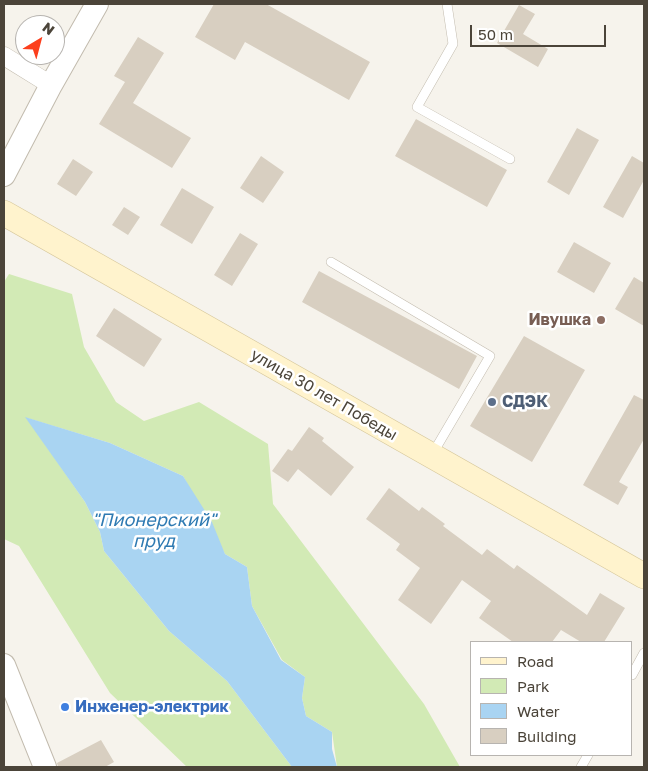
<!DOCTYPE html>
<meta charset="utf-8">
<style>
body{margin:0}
#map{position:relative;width:648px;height:771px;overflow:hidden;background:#f6f3ec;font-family:"Golos Text",sans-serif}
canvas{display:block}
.frame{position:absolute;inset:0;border:5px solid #4b4439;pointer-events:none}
.legend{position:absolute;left:470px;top:641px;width:162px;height:115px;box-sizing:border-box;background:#fff;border:1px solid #b7b4b0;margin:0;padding:6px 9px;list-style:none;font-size:15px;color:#4b4439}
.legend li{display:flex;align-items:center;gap:10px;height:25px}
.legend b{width:25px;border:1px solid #b7b4b0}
.north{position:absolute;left:15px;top:15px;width:50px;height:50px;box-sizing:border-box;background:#fff;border:1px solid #b7b4b0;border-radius:50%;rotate:37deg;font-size:14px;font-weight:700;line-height:20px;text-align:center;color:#4b4439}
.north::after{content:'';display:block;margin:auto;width:18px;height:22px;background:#fc3f1d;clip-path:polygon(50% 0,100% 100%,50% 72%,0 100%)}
.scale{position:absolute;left:470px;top:25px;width:136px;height:22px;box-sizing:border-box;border:2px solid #4b4439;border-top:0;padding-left:6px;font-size:15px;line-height:18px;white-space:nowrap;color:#4b4439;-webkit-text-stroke:4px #fff;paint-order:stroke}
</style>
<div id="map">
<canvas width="648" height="771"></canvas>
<div class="frame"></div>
<ul class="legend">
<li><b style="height:6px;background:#fff3cd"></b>Road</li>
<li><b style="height:14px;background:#d2eab5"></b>Park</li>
<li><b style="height:14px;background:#a9d4f2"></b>Water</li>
<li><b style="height:14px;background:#d8cfc1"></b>Building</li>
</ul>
<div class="north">N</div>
<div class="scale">50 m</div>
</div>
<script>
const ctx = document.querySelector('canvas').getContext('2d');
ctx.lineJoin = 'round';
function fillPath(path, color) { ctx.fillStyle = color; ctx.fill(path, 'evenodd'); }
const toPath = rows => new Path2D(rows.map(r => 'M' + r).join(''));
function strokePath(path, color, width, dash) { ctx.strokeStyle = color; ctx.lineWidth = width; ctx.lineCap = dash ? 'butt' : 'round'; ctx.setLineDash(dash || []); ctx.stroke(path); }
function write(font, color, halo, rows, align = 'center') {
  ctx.font = font + ' "Golos Text",sans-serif'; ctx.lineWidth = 5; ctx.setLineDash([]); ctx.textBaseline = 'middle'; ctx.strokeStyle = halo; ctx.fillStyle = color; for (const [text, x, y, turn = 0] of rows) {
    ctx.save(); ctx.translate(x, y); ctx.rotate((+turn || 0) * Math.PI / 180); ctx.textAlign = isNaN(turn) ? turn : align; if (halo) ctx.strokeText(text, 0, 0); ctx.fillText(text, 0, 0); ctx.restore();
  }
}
fillPath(toPath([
 [9,274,72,294,84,347,116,402,144,421,199,402,268,444,273,504,424,704,460,767,337,767,332,732,306,716,302,698,305,677,282,660,252,606,247,567,225,554,183,476,110,443,27,418,85,502,100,532,104,551,169,631,227,681,292,767,187,767,110,693,19,546,4,539,4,282]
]), '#d2eab5');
fillPath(toPath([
 [25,417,110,443,183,476,212,522,225,554,247,567,252,606,281,660,305,677,302,698,306,716,332,732,332,749,337,767,292,767,227,681,169,631,104,551,100,532,85,502]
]), '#a9d4f2');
fillPath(toPath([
 [214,4,266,4,370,62,349,100,245,42,235,60,195,37],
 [519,5,535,14,523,34,548,49,538,67,497,43],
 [138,37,164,53,133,103,191,138,172,168,99,124,125,82,114,76],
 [416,119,507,170,487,207,395,156],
 [577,128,599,140,569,195,547,182],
 [261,156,284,172,263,203,240,188],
 [632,156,644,163,644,180,623,218,603,207],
 [73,159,93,172,76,196,57,184],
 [182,188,214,207,192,244,160,225],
 [124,207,140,217,128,235,112,225],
 [240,233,258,244,232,286,214,275],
 [574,242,611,263,594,293,557,272],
 [319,271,477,356,459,389,302,302],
 [634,277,644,283,644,326,615,309],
 [114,308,162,339,144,367,96,336],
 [524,336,585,370,532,462,470,426],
 [634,395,644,400,644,439,619,482,628,487,618,505,583,485],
 [309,427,324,438,322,441,354,467,331,496,298,469,288,482,272,471,288,449,292,451],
 [389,488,419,511,422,507,445,524,443,526,482,555,487,549,514,569,517,565,587,615,600,593,625,608,604,642,581,642,561,630,552,642,513,642,479,618,491,601,462,580,431,624,398,600,420,568,396,550,400,544,366,519],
 [101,740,114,762,105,767,58,767,57,763]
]), '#d8cfc1');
const service = toPath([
 [447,4,453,44,417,107,510,159],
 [331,262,490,356,433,453],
 [632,675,644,653],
 [581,767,588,755]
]);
const minor = toPath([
 [4,56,51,85]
]);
const tertiary = toPath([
 [4,175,51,85,97,4],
 [4,665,45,767]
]);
const secondary = toPath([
 [4,213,644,576]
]);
strokePath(service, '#c2bbae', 10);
strokePath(minor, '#c2bbae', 19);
strokePath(tertiary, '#c2bbae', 24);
strokePath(secondary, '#d6c79b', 26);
strokePath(service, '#fff', 9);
strokePath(minor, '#fff', 18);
strokePath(tertiary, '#fff', 22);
strokePath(secondary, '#fff3cd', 25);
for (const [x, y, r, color] of [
 [601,320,5,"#8d6e63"],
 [492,402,5,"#5c6f8a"],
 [65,707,5,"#3f7fe0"]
]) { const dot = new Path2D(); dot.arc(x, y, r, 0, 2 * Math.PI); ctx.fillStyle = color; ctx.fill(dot); strokePath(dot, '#fff', 2); }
write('bold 16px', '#785e54', '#fff', [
 ["Ивушка",591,320]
], 'right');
write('16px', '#4b4439', '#fff', [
 ["улица 30 лет Победы",324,395,30]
]);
write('bold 16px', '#4e5e75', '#fff', [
 ["СДЭК",502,402]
], 'left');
write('bold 16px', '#366cbe', '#fff', [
 ["Инженер-электрик",75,707]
], 'left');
write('italic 18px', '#2e7ab2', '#fff', [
 ["\"Пионерский\"",154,520],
 ["пруд",154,541]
]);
</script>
